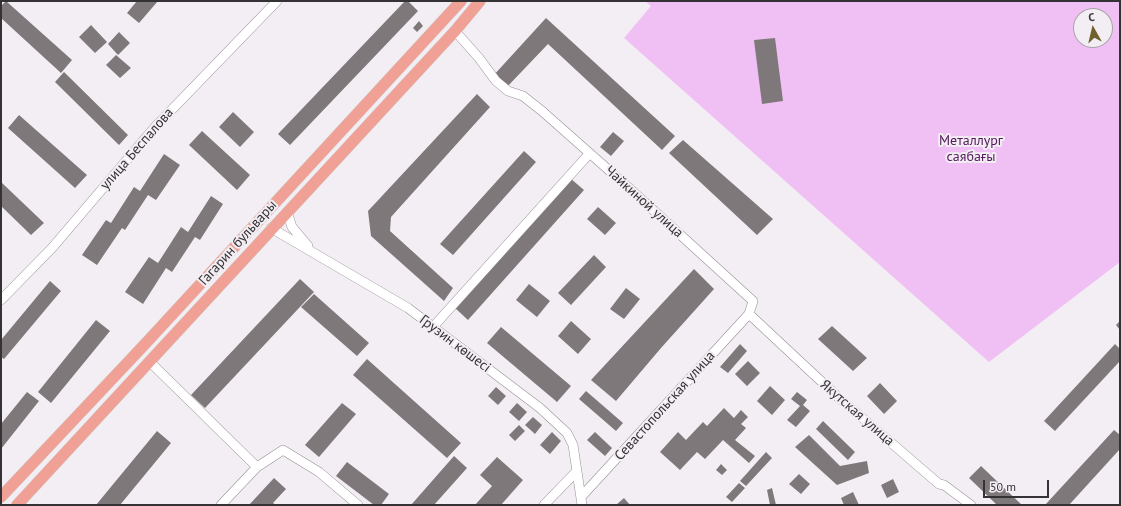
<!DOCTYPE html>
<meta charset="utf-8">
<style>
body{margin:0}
#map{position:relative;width:1121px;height:506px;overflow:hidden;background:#f3eef3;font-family:"PT Sans",sans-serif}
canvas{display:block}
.frame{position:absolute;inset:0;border:2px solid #343234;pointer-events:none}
.north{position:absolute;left:1073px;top:8px;width:40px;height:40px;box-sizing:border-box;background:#f3eef3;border:1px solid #a7a3a7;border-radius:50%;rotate:352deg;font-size:11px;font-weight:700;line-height:16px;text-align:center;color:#343234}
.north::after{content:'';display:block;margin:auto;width:14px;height:18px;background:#70612e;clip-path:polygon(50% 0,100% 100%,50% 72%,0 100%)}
.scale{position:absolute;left:983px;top:480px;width:66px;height:18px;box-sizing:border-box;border:2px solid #343234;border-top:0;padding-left:5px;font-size:12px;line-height:14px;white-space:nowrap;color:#343234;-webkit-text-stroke:3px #f3eef3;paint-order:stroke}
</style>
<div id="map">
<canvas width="1121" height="506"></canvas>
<div class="frame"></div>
<div class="north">С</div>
<div class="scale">50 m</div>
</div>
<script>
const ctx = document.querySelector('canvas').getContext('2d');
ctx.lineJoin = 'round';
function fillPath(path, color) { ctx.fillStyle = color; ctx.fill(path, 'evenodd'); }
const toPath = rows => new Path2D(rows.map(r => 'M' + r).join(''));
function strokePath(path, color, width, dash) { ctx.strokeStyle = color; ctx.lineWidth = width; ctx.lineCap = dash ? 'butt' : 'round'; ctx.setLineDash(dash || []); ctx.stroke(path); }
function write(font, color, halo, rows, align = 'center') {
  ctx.font = font + ' "PT Sans",sans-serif'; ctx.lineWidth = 4; ctx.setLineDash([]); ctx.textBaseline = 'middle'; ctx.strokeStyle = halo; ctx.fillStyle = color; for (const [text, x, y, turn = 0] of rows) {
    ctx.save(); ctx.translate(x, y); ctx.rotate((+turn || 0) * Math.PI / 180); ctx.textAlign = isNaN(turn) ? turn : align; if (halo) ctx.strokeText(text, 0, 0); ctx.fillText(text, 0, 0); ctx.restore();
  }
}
fillPath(toPath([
 [645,1,1120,1,1120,262,989,362,624,38,651,6],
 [1081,16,1105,16,1105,40,1081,40]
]), '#f0c0f5');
fillPath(toPath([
 [6,1,72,60,61,73,1,18,1,6],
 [137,1,158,1,139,23,127,13],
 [405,1,408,1,418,11,290,145,278,134],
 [546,18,675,136,662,150,548,44,506,88,493,76],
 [419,21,423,26,417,32,413,28],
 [91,25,107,42,95,53,79,37],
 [119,32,130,43,118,55,108,44],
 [775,38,783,101,762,104,754,40],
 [116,55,131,68,120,78,106,65],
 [64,72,128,135,119,145,55,82],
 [477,94,490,107,391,217,390,231,453,288,444,301,371,236,368,211],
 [233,112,254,132,240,147,219,127],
 [19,115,87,175,75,188,8,128],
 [202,131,250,175,237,190,189,145],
 [613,132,624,141,611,156,600,147],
 [683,140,773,219,757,235,669,153],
 [524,151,536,162,453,255,440,244],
 [164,154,180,165,156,200,148,195,125,230,122,228,97,265,82,255,106,220,111,223,134,187,140,191],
 [570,178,584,190,468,320,455,308],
 [1,182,44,223,31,235,1,206],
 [211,196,223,204,200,240,195,237,172,272,166,268,143,304,125,292,149,257,158,263,181,227,188,232],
 [598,207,616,223,605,235,587,219],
 [594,255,606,267,571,305,558,293],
 [694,269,714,289,661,348,616,401,591,380],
 [300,279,314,292,205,408,191,395],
 [50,281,61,291,4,359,1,357,1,340],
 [529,284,550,301,537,317,516,300],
 [626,288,640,299,624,319,610,309],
 [314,294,369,343,357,356,301,307],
 [96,320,110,331,51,403,38,392],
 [571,321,591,339,578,354,558,336],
 [1120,321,1120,330,1116,325],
 [832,326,867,358,853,371,818,339],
 [501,327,571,386,557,402,487,343],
 [740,344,747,351,728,373,720,367],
 [1115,344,1120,349,1120,361,1055,431,1044,421],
 [367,359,461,443,447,458,353,375],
 [748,361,760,373,747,386,735,374],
 [880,383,897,401,884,414,867,396],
 [770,386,785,400,772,415,757,401],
 [496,387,506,396,498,405,488,396],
 [586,391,623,423,616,431,579,399],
 [27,392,39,401,1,449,1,424],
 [797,392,807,400,803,405,810,411,796,427,787,420,800,406,791,399],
 [342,403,356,414,319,457,305,445],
 [517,403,527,412,519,421,509,412],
 [724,408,734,418,741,410,748,417,741,424,746,428,735,440,755,456,749,463,723,440,705,459,697,452,680,470,660,452,678,432,686,440,703,422,707,426],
 [533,417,542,425,535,434,525,425],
 [823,421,855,452,848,460,816,429],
 [519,425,525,431,515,441,509,435],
 [1114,430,1120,435,1120,449,1069,505,1045,505],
 [157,431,171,443,120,505,96,505],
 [552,432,561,441,550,454,540,445],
 [595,432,612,448,605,456,587,440],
 [809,435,840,466,867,461,869,473,837,485,795,447],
 [766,452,772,458,746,486,740,481],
 [454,456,467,468,434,505,411,505],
 [497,457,523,480,501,505,475,505,492,486,480,475],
 [347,462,389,494,381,505,374,505,336,476],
 [721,464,727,470,722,475,716,470],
 [981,466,1022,505,997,505,969,478],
 [799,474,810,484,801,494,789,484],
 [274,478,286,489,273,503,276,505,249,505],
 [893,479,899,492,887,498,881,485],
 [739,483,745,488,732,502,726,497],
 [772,488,776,505,770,505,767,490],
 [853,492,859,505,844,505,841,498],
 [624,498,630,505,616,505]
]), '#7f787b');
const minor = toPath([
 [455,31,479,58,496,81,508,91,523,96,542,111,629,188,753,301,749,314,581,497],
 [287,212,292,227,308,246],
 [271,228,408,308,540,408,567,433,573,445,582,505],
 [1,300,52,248,155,127,277,1],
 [749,314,838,397,939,484,944,485,971,505],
 [433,327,589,154],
 [150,362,257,467],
 [221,505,257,467,283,450,319,472,358,505],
 [544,505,576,472]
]);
const major = toPath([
 [1,497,146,343,461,1],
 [17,505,455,31,480,1]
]);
strokePath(minor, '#948f94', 10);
strokePath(major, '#cecece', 12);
strokePath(minor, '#fff', 9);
strokePath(major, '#f1a095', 11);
write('14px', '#54195c', '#f3eef3', [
 ["Металлург",971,141],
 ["саябағы",971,157]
]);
write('14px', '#343234', '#f3eef3', [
 ["улица Беспалова",137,149,-49],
 ["Чайкиной улица",644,202,42],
 ["Гагарин бульвары",238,243,-48],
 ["Грузин көшесі",455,344,37],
 ["Севастопольская улица",665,406,-48],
 ["Якутская улица",857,413,41]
]);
</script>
